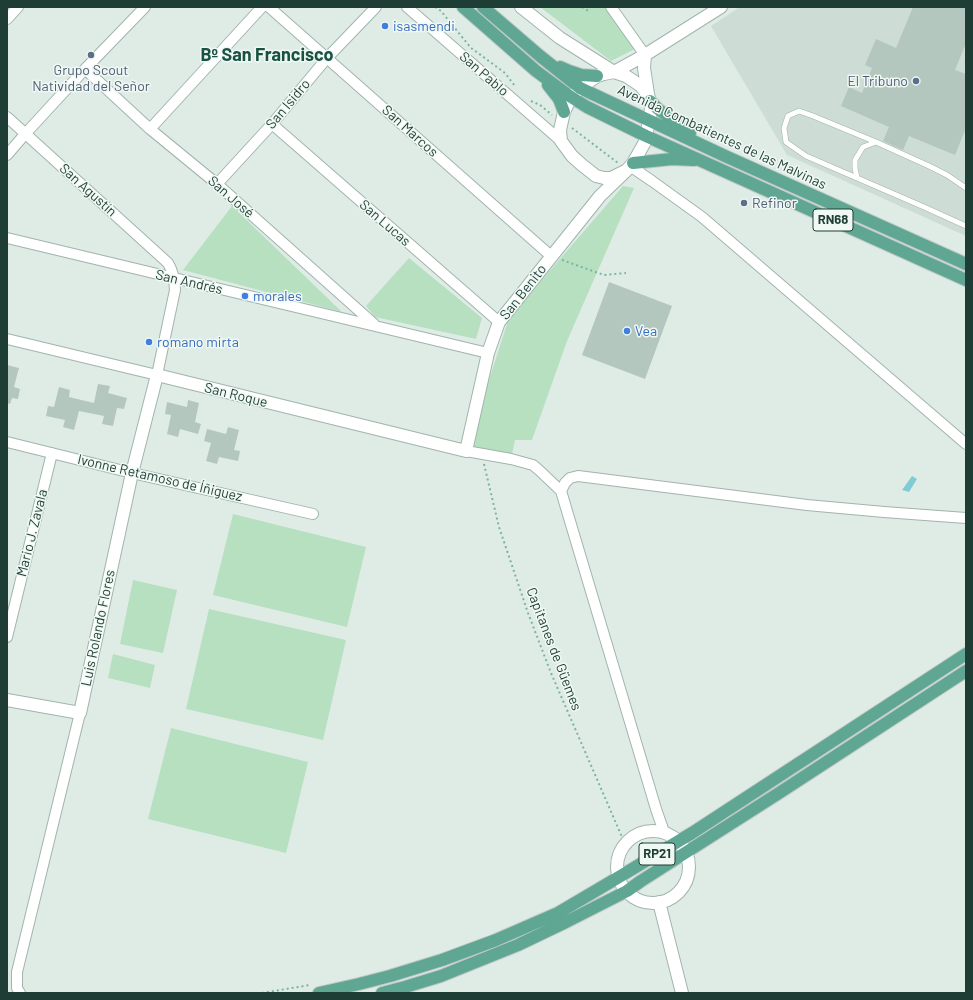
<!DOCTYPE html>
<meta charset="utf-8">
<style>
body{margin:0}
#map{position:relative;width:973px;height:1000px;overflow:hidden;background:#dfece6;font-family:Barlow,sans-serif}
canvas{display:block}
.frame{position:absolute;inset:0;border:8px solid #1e3e35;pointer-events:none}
</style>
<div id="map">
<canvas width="973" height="1000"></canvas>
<div class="frame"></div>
</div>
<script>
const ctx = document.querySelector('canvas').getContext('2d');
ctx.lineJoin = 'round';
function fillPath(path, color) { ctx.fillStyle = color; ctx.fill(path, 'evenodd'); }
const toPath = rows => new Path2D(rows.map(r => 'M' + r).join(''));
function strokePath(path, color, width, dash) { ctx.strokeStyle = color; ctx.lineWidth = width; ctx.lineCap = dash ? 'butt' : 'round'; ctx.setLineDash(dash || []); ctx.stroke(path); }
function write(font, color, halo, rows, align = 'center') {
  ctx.font = font + ' Barlow,sans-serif'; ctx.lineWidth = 3; ctx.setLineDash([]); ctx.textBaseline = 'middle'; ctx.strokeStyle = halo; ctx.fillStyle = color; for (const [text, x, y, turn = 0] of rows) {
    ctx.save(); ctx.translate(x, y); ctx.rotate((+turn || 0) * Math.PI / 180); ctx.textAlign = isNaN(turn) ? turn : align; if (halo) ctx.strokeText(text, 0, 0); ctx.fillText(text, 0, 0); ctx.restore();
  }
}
fillPath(toPath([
 [740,7,966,7,966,236,787,155,711,26]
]), '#cddcd5');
fillPath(toPath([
 [540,7,607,7,635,49,611,61],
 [623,186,634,188,567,341,532,440,515,440,511,459,466,451,509,318],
 [232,206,342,312,183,270],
 [409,258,482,318,476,339,375,317,366,306],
 [233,514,366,547,347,627,213,595],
 [133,580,177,590,163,653,120,644],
 [209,609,346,640,323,740,186,709],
 [113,654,155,665,150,688,108,678],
 [171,728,308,762,286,853,148,819]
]), '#b6e0c0');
fillPath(toPath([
 [912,476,917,479,909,492,902,490]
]), '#81cbd7');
fillPath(toPath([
 [913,7,966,7,966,43,955,70,966,74,966,128,955,155,909,136,903,150,883,141,889,127,841,106,849,87,862,93,872,68,865,65,876,39,896,48],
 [609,282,672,306,645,379,582,355],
 [7,365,19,368,14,387,20,389,18,399,12,398,10,404,7,403],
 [98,384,110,386,108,393,127,398,124,409,117,408,113,426,102,424,104,416,79,411,74,430,63,427,65,420,46,416,48,406,54,407,59,387,70,390,69,397,94,403],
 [188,400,199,403,195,422,201,424,198,434,180,429,178,437,167,434,171,415,165,414,167,402,187,407],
 [228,427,239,430,234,450,240,451,238,461,219,457,217,464,206,461,211,443,204,441,207,429,226,434]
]), '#b4c7bf');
const service = toPath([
 [857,178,806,156,786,142,784,128,788,116,799,111,813,116,876,142],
 [966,188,947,175,929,166,876,142,863,147,855,160,855,168,857,178,924,207,966,226]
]);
const minor = toPath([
 [269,7,551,256],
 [407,7,561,141],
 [611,7,645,55],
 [7,19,18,7],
 [85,69,150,129,217,184,374,324],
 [7,117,168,263,171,269,174,278,175,290,157,375,7,339],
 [272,124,499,322],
 [150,129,262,7],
 [7,155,26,133,85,69,145,7],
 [630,166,652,181,702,217,966,444],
 [217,184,272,124,327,58,376,7],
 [7,238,488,353],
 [7,442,132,473,313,514],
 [466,451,511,459,533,465,540,471,561,491,565,483,570,478,578,476,807,505,884,512,966,518],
 [561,491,656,809,664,832],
 [7,637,52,453],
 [20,993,17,988,17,972,80,713]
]);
const tertiary = toPath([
 [521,7,560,38,614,72],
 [645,55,644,68,648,94],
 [614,72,626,76,641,86,648,95,650,101,651,110,645,142,633,163,627,170,611,178,604,178,596,176,582,165,572,156,561,141,560,130,564,112,571,97,580,88,597,76,604,74,614,72],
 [614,72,645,55,721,7],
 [7,700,80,713,132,473,157,375,466,451,488,353,499,322,600,196,627,170],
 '617 867a36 36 0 1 1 72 0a36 36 0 1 1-72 0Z',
 [659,902,682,993]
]);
const primary = toPath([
 [463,7,536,71,571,97,587,107,646,136,966,280],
 [483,7,540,56,580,88,725,156,966,264],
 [560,67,569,71,581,75,597,76],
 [548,85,559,99,564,112],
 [650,101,658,109,690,133],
 [633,163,672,159,694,160],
 [319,993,359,984,390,976,442,960,496,940,558,913,619,877,692,833,966,654],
 [382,993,405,987,441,976,518,945,566,922,627,891,641,881,779,793,966,671]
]);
strokePath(service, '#a1b4ad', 6);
strokePath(minor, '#a1b4ad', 12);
strokePath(tertiary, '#a1b4ad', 14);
strokePath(primary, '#c0c9c6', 14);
strokePath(toPath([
 [435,7,441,11,471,48,478,53,505,73,515,86],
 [582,7,590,12],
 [531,101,540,105,552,115],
 [572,128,618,163],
 [562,260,604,275,626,273],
 [484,464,499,527,528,613,551,673,622,837,623,847],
 [615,866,618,858],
 [262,993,310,985]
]), '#7cb3a1', 2, [2, 3]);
strokePath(service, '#fff', 5);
strokePath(minor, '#fff', 10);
strokePath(tertiary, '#fff', 12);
strokePath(primary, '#5fa693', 12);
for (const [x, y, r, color] of [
 [385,26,4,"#3f7fe0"],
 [91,55,4,"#5c6f8a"],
 [916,81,4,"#5c6f8a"],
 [744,203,4,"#5c6f8a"],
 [245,296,4,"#3f7fe0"],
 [627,331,4,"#3f7fe0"],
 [149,342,4,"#3f7fe0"]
]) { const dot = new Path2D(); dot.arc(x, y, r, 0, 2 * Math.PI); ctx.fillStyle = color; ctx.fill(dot); strokePath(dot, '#f0f8f4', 1.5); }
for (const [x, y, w] of [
 [833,220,40],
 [657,854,36]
]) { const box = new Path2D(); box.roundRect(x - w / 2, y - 11, w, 22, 3); ctx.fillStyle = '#f0f8f4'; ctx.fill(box); strokePath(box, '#1e3e35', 1); }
write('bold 13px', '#1e3e35', null, [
 ["RN68",833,220],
 ["RP21",657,854]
]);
write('14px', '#366cbe', '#f0f8f4', [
 ["isasmendi",393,26],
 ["morales",253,296],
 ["Vea",635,331],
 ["romano mirta",157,342]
], 'left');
write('14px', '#4e5e75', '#f0f8f4', [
 ["Grupo Scout",91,70],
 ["Natividad del Señor",91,86],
 ["El Tribuno",908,81,"right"],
 ["Refinor",752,203,"left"]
]);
write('14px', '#1e3e35', '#f0f8f4', [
 ["San Pablo",484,74,41],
 ["San Isidro",288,104,-50],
 ["San Marcos",410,131,42],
 ["Avenida Combatientes de las Malvinas",722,137,25],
 ["San Agustín",88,190,42],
 ["San José",231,197,41],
 ["San Lucas",385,223,41],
 ["San Andrés",189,282,13],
 ["San Benito",523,292,-52],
 ["San Roque",236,395,14],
 ["Ivonne Retamoso de Íñiguez",160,478,13],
 ["Mario J. Zavala",32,533,-76],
 ["Luis Rolando Flores",98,628,-78],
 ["Capitanes de Güemes",554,649,69]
]);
write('bold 18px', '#195243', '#f0f8f4', [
 ["Bº San Francisco",267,55]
]);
</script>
